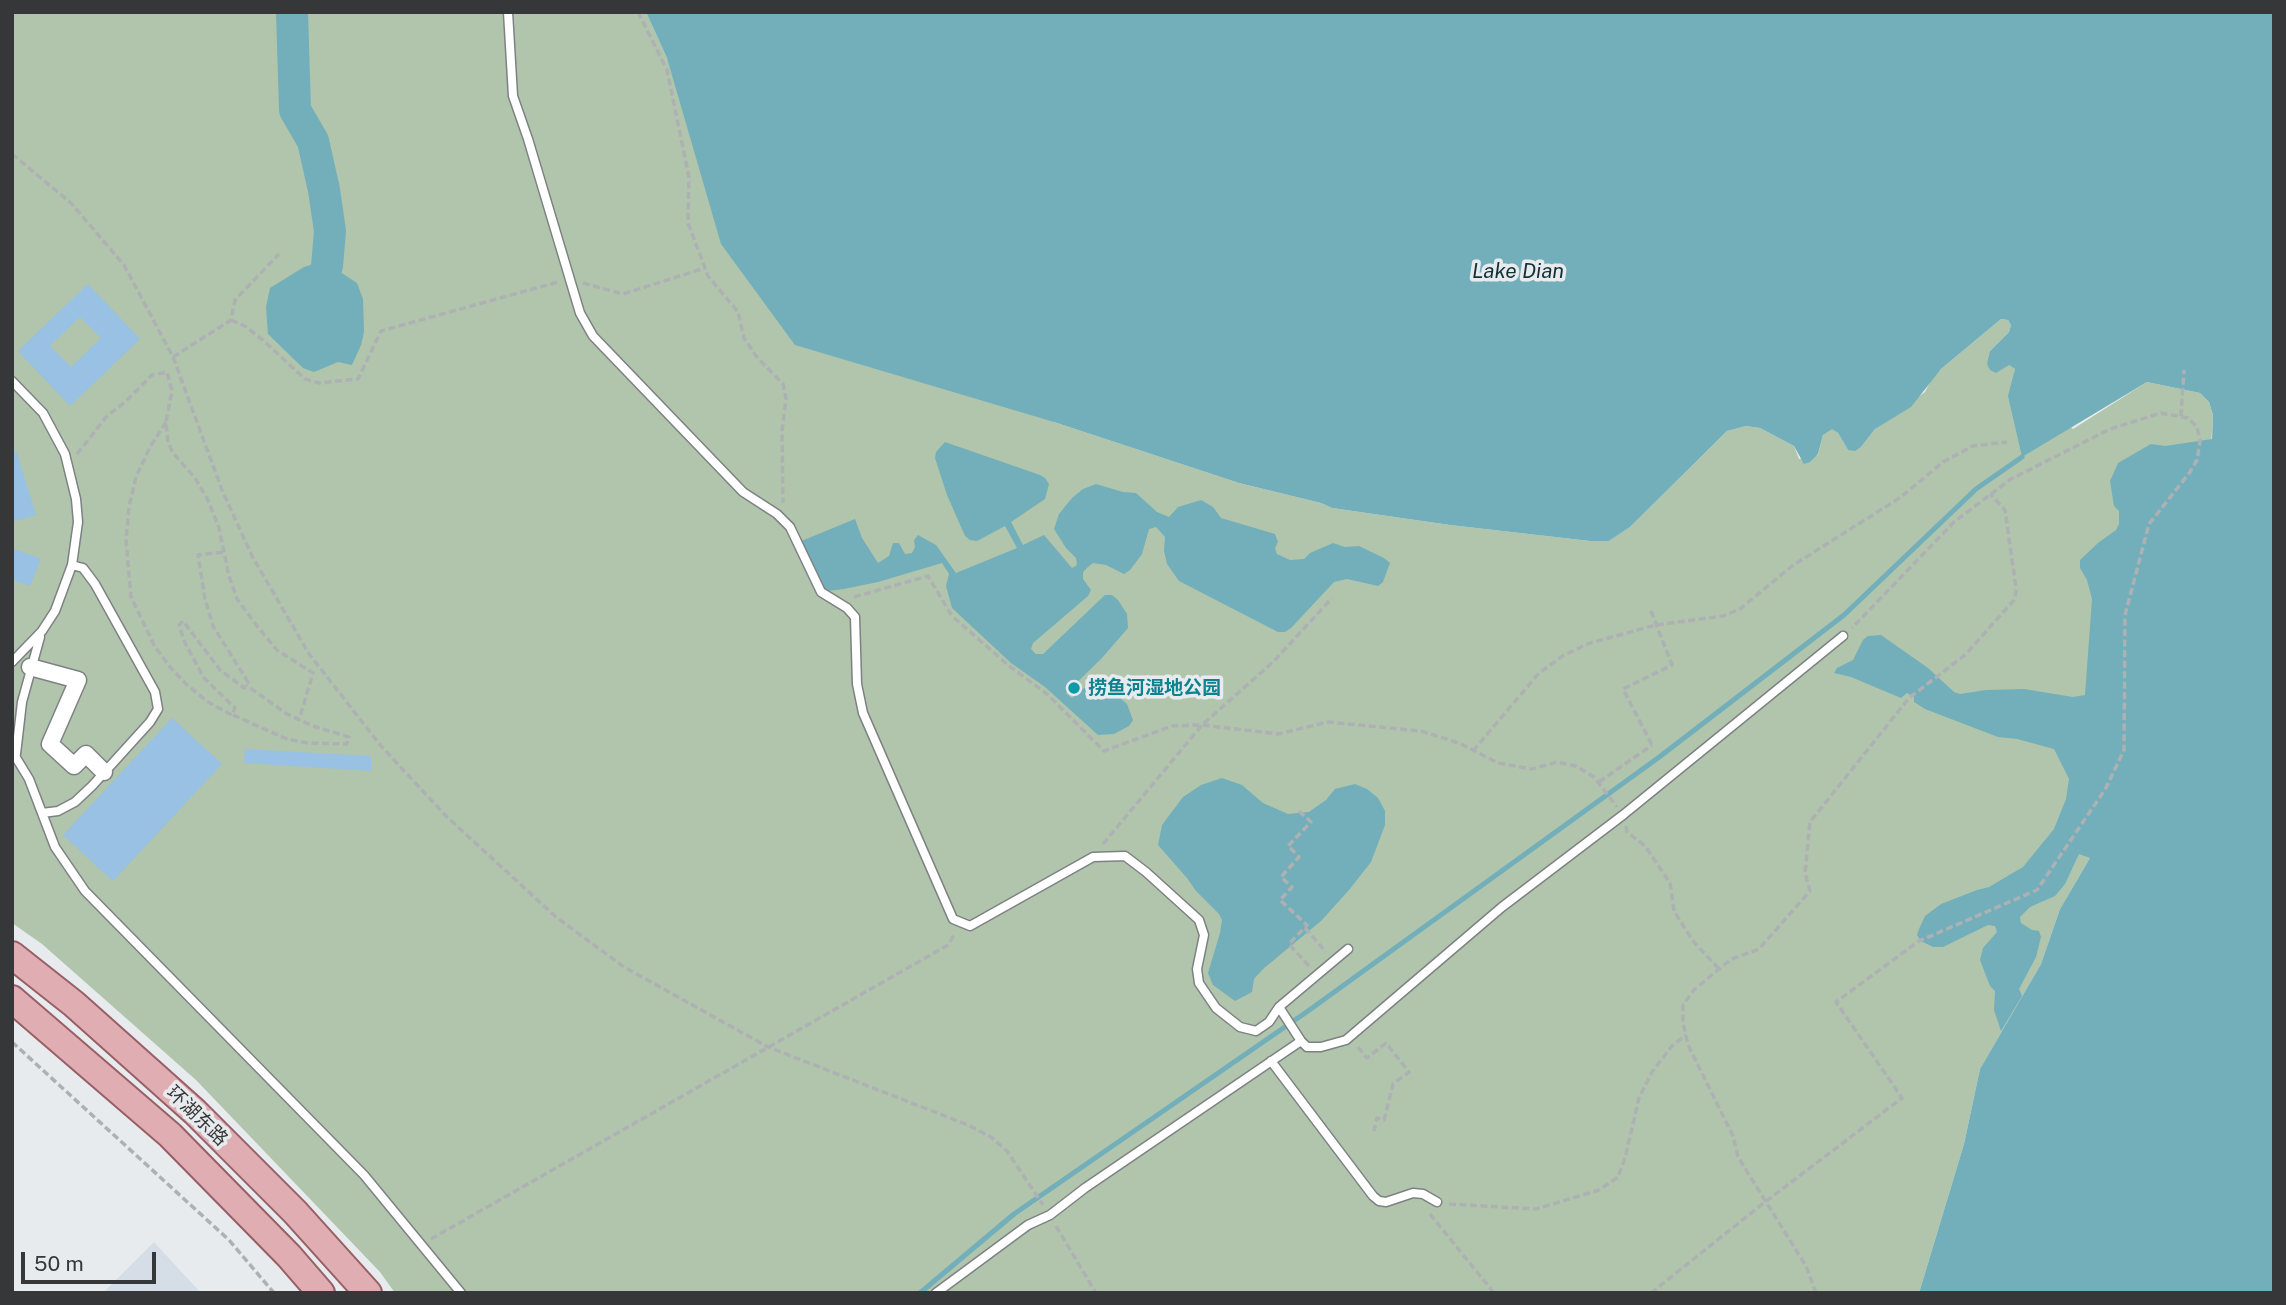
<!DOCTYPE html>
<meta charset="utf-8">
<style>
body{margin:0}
#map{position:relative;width:2286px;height:1305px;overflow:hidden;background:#e8ebee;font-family:"Public Sans",sans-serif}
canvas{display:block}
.frame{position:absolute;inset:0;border:14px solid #363738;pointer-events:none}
.scale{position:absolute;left:21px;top:1252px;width:135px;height:32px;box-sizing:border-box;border:4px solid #363738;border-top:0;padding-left:9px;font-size:21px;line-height:24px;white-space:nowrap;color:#363738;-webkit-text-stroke:5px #e8ebee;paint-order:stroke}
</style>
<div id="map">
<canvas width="2286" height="1305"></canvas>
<div class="frame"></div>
<div class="scale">50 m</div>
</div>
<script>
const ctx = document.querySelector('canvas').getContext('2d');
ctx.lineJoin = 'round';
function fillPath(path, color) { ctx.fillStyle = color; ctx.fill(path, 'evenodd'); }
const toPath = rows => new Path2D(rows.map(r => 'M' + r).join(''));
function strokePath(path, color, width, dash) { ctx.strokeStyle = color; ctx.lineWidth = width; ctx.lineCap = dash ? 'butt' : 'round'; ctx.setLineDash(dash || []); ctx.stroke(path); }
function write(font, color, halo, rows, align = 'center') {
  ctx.font = font + ' "Public Sans","Noto Sans SC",sans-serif'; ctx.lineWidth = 7; ctx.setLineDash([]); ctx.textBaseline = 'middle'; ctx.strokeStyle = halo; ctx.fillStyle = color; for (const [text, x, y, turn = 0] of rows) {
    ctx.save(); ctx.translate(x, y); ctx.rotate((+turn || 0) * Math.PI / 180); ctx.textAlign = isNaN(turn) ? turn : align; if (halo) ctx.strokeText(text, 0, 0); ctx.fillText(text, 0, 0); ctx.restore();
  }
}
fillPath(toPath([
 [154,1242,201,1293,103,1293]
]), '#d5dee6');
fillPath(toPath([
 [12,12,646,12,667,58,1054,422,1239,483,1321,503,1332,508,1450,525,1590,541,1609,541,1630,527,1727,431,1746,426,1760,428,1794,446,1799,459,1818,455,1823,435,1826,431,1832,428,1838,433,1848,450,1861,447,1875,429,1925,392,1931,380,1941,369,2001,319,2008,320,2011,325,2009,332,1990,351,2015,369,2014,376,2073,429,2147,382,2200,393,2209,402,2213,415,2210,462,2090,858,2060,909,2041,964,1980,1069,1964,1144,1919,1293,395,1293,380,1272,196,1080,42,944,12,923]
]), '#b0c5ac');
fillPath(toPath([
 [646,12,2274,12,2274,1293,1919,1293,1964,1144,1980,1069,2041,964,2060,909,2090,858,2079,854,2065,884,2055,896,2030,907,2020,917,2021,923,2032,930,2039,931,2041,937,2036,957,2019,989,2022,996,2001,1031,1994,1010,1995,991,1990,986,1980,960,1983,948,1997,932,1995,926,1988,925,1943,947,1933,947,1921,941,1917,935,1919,929,1925,916,1941,904,1977,890,1989,887,2023,867,2054,829,2066,799,2069,779,2054,749,2017,739,1998,737,1925,709,1914,702,1914,697,1907,693,1901,698,1851,677,1834,673,1837,668,1853,660,1863,640,1868,636,1881,635,1928,668,1954,692,1960,694,1986,690,2024,689,2073,697,2085,695,2092,599,2087,580,2080,568,2080,560,2098,543,2116,530,2119,524,2119,511,2114,506,2110,481,2118,463,2151,444,2165,446,2212,439,2213,415,2209,402,2200,393,2147,382,2022,457,2008,396,2015,369,2009,365,1996,373,1990,370,1987,364,1990,351,2009,332,2011,325,2008,320,2001,319,1941,369,1911,407,1875,429,1861,447,1855,451,1848,450,1838,433,1832,429,1823,435,1818,454,1810,462,1804,464,1794,446,1760,428,1746,426,1727,431,1630,527,1609,541,1590,541,1450,525,1332,508,1321,503,1239,483,1054,422,795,345,721,244,667,58],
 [317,263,337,270,357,283,363,299,364,332,361,345,352,365,338,362,314,372,303,368,268,334,266,307,270,288,304,267],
 [945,442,1040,475,1045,478,1049,484,1045,499,1011,522,1023,545,1044,535,1072,568,1077,565,1076,558,1066,548,1054,529,1059,514,1072,498,1083,489,1096,484,1123,492,1136,493,1157,512,1169,517,1178,507,1201,500,1213,507,1221,518,1275,534,1278,542,1275,548,1277,554,1290,560,1304,559,1310,553,1333,543,1345,547,1359,546,1384,558,1390,563,1383,582,1378,586,1347,579,1334,582,1291,628,1285,632,1278,632,1179,581,1167,564,1164,551,1165,537,1156,527,1149,529,1142,554,1130,570,1124,574,1106,565,1093,563,1088,567,1083,572,1083,579,1091,590,1088,596,1033,643,1031,649,1036,654,1043,654,1105,595,1112,595,1118,600,1127,614,1128,628,1101,659,1066,693,1072,698,1096,678,1106,690,1114,693,1127,704,1133,720,1129,726,1114,734,1098,735,1045,687,1011,663,952,608,946,586,949,574,942,563,878,582,844,589,827,591,821,586,799,542,855,519,862,538,878,563,889,556,893,543,899,543,905,554,912,553,915,547,914,540,918,535,936,545,956,573,1017,548,1005,526,977,541,970,540,965,536,947,495,935,458,936,452],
 [1222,778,1242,785,1263,803,1288,814,1309,812,1326,800,1335,789,1355,784,1367,789,1378,798,1385,811,1385,825,1371,862,1349,890,1321,921,1263,969,1254,979,1252,992,1235,1001,1213,985,1208,973,1220,933,1222,920,1219,914,1196,891,1187,878,1158,845,1162,825,1183,797,1201,785]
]), '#72afba');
strokePath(toPath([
 [920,1293,1014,1214,1308,1011,1658,758,1844,615,1976,489,2022,457]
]), '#72afba', 5);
strokePath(toPath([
 [292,12,295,110,313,141,324,190,330,231,327,266]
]), '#72afba', 32);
fillPath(toPath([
 [88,284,140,339,70,406,18,351],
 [80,317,101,338,71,367,50,346],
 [16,450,36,515,12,522,12,451],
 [12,548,41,559,30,586,12,580],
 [172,718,222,764,113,881,63,835],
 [245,749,371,756,371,771,244,763]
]), '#98c1e3');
const lane = toPath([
 [508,12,513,96,528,139,580,313,593,336,743,492,777,514,790,527,821,592,847,608,855,617,857,684,863,713,953,919,970,926,1093,857,1125,856,1146,872,1199,920,1204,935,1197,969,1199,983,1216,1008,1240,1027,1256,1031,1269,1022,1279,1007,1348,949],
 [12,381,43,413,65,454,76,499,78,522,72,565,55,611,42,631,12,662],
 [12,751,29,779,55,847,85,891,364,1175,461,1293],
 [16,754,22,702,40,637],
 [42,813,58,811,75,802,92,786,150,722,158,709,155,692,95,584,83,568,72,565],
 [1279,1007,1301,1041,1307,1047,1321,1047,1346,1040,1502,907,1623,815,1843,636],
 [1271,1061,1373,1196,1379,1201,1386,1202,1413,1193,1423,1194,1437,1202],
 [936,1293,1028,1225,1050,1215,1085,1188,1301,1041]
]);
const street = toPath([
 [30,667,78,680,50,744,74,766,86,754,104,772]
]);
const primary = toPath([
 [12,955,74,1004,195,1112,295,1212,368,1293],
 [12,999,170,1135,289,1256,321,1293]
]);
strokePath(lane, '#7e8184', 11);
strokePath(street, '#7e8184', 19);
strokePath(primary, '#986066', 30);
strokePath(toPath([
 [638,12,667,70,689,177,688,223,705,268,708,276,738,312,744,338,756,356,783,384,786,399,782,431,783,503],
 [12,154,71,203,124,265,173,357,222,490,252,556,309,654,381,746,446,816,556,917,624,967,768,1047,968,1125,991,1137,1007,1151,1043,1205],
 [583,283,623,294,705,268],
 [231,320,245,326,264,341,305,379,319,383,358,379,381,331,558,282],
 [173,357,231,320,235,300,279,254],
 [2181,416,2184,370],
 [166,422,150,447,136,477,129,507,126,540,131,597,155,647,170,667,186,684,208,702,232,715,235,708,204,678,185,643,179,625,183,621,220,670,244,688,248,682,213,626,205,599,198,555,224,552],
 [77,454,107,416,125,402,152,375,167,372,172,391,166,422,168,442,173,453,195,478,207,498,219,528,229,576,237,599,257,626,277,650,313,673,299,720],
 [854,597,928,576,952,616,1008,665,1047,694,1104,751,1172,726,1202,725,1278,734,1328,722,1421,731,1459,743,1498,763,1532,769,1557,762,1576,766,1594,777,1617,807],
 [233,715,287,739,308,743,347,744,349,737,313,726,287,714,246,685],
 [1473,751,1539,673,1564,655,1590,643,1656,625,1723,616,1740,609,1792,566,1901,497,1943,462,1973,446,2007,442],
 [1599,782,1652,745],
 [1299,811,1311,822,1288,846,1299,857,1281,877,1292,887,1280,900,1307,925,1289,944,1309,966],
 [1626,826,1627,832,1645,846,1670,883,1674,911,1693,941,1719,969],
 [1103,844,1202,725,1273,662,1332,598],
 [1305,928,1326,952],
 [12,1042,229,1240,274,1293],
 [1358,1047,1367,1058,1386,1043,1409,1072,1393,1084,1384,1120,1377,1118,1374,1131],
 [1449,1204,1536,1209,1599,1190,1618,1177,1625,1158,1639,1098,1652,1072,1672,1046,1686,1035],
 [1430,1214,1494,1293],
 [1056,1226,1096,1293],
 [431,1239,948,945,955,933],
 [1651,1293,1765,1202,1902,1098,1836,1002,1919,941,2037,890,2106,788,2124,750,2125,615,2149,524,2190,472,2197,460,2200,441,2197,427,2188,418,2161,413,2110,429,2011,479,1954,522,1852,628],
 [1816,1293,1806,1266,1738,1157,1733,1136,1688,1045,1683,1023,1683,1005,1694,990,1719,969,1732,959,1759,949,1810,891,1805,873,1810,822,1909,698,1965,655,2015,599,2016,588,2005,510,1990,494]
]), '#aeb1b3', 3.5, [7, 3.5]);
strokePath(lane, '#fff', 8);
strokePath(street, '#fff', 16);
strokePath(primary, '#e0adb2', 26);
strokePath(toPath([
 [1651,611,1672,665,1623,689,1652,745]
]), '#aeb1b3', 3.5, [7, 3.5]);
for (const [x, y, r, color] of [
 [1074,688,7,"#0f9aa8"]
]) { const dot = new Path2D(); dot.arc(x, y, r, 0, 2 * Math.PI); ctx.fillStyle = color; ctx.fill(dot); strokePath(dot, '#e8ebee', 2.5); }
write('bold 19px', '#0d838f', '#e8ebee', [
 ["捞鱼河湿地公园",1088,688]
], 'left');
write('19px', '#363738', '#e8ebee', [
 ["环湖东路",197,1116,44]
]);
write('italic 21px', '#123237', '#e8ebee', [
 ["Lake Dian",1518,272]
]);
</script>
